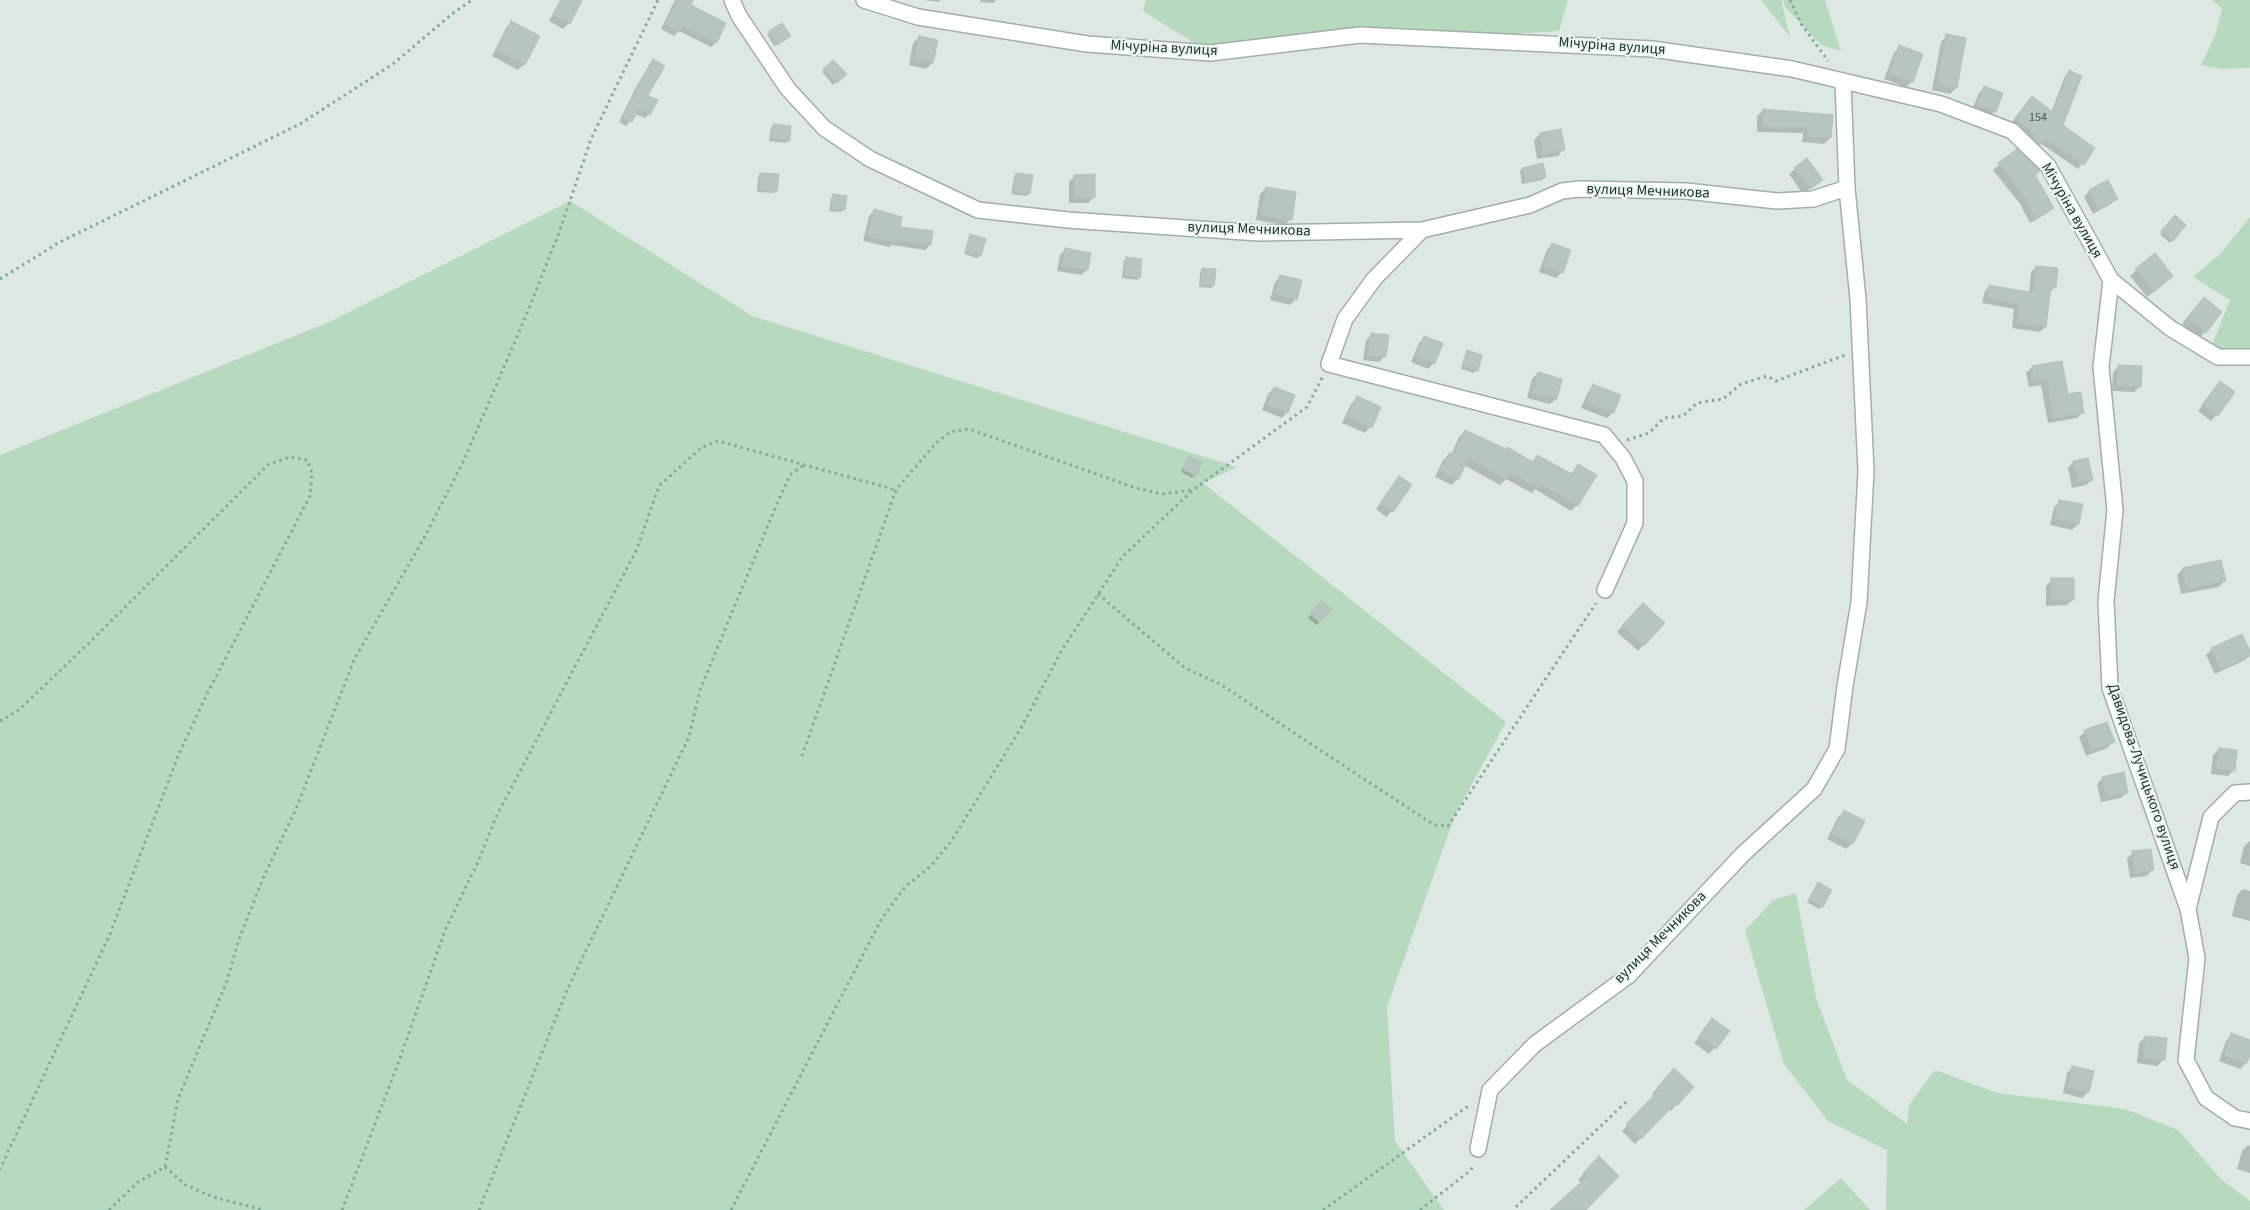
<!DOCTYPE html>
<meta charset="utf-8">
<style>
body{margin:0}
canvas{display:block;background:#dee8e3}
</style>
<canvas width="2250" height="1210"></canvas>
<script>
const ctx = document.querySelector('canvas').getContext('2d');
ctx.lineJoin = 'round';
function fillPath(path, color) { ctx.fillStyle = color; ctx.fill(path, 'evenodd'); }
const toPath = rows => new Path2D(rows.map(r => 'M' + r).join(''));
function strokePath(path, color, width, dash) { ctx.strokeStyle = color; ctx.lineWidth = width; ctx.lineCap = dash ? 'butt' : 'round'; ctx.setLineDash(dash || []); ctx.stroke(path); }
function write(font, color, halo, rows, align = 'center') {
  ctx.font = font + ' "Source Sans 3",sans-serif'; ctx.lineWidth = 4.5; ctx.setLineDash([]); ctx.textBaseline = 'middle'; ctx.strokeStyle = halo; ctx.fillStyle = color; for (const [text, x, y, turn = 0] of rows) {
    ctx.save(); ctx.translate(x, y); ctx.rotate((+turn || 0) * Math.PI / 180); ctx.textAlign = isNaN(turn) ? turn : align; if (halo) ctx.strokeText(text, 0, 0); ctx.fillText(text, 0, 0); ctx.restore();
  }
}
fillPath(toPath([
 [1146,0,1568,0,1559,31,1210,53,1143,11],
 [1761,0,1781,0,1790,37],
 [1783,0,1825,0,1841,51,1821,45,1785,7],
 [2212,0,2250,0,2250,68,2221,69,2201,65,2215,36,2222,9],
 [570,201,752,316,1237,467,1203,483,1506,722,1455,815,1387,1007,1395,1141,1444,1210,0,1210,0,455,327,323],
 [2250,217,2250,357,2211,348,2230,300,2193,277,2220,254],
 [1796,893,1816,998,1847,1080,1907,1124,1909,1105,1935,1070,1997,1093,2125,1109,2178,1130,2221,1179,2250,1201,2250,1210,1886,1210,1887,1150,1828,1121,1784,1064,1745,931,1773,900],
 [1841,1178,1870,1210,1804,1210]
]), '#b7d9be');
fillPath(toPath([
 [560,0,579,0,569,23,563,29,549,21],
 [675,0,692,0,689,5,716,42,711,47,679,31,674,36,661,29],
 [924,0,940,0,939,2],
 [981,0,996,0,993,3,980,2],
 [512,23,524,64,518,70,492,56,506,28],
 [782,24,786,39,774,46,767,34],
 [1946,36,1956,88,1950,94,1932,90,1941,42],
 [919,37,936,41,932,63,926,69,909,65,913,43],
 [1900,47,1912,82,1906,87,1884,79,1894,53],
 [654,60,646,96,649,114,645,118,635,114,626,126,619,122,637,85],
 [833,61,845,74,833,85,822,72],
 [2069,72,2062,126,2094,148,2078,169,2040,143,2035,148,2028,142,2032,138,2012,122,2028,102,2051,113,2065,76],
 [1985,87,1995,111,1989,117,1972,110,1979,93],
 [1763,110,1832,116,1830,138,1824,144,1802,142,1803,133,1757,132,1757,116],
 [773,126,789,140,786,143,769,141,771,128],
 [1540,134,1563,150,1558,156,1537,159,1534,140],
 [2017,150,2034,175,2052,208,2046,214,2030,223,2020,204,1993,170],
 [1542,164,1545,177,1542,180,1522,184,1520,171,1522,169],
 [1795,169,1821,179,1803,194,1789,174],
 [760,174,776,190,774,193,757,192,758,177],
 [1016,174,1029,194,1026,196,1011,194,1014,177],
 [1075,176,1094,197,1088,203,1069,203,1069,182],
 [2108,181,2117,198,2111,204,2093,214,2084,197,2089,191],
 [1266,188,1290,219,1285,225,1256,220,1260,194],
 [834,195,844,210,841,212,829,211,831,198],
 [874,211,898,228,932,232,930,245,925,250,892,245,889,247,863,241,869,216],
 [2173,219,2185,225,2170,243,2160,234],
 [971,236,980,255,977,258,964,254],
 [1552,244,1562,272,1556,278,1539,272,1547,250],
 [1066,249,1087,270,1081,275,1057,271,1060,255],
 [2155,255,2166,282,2147,297,2130,276],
 [1127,258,1139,277,1137,280,1122,278,1124,261],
 [2036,267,2055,287,2050,292,2045,327,2040,332,2012,328,2014,309,1982,303,1985,291,1990,286,2029,294,2031,272],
 [1203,270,1213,285,1211,288,1199,287,1200,272],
 [1281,276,1296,299,1290,305,1270,300,1275,282],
 [2198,304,2205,332,2199,338,2182,324],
 [1372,334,1385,356,1379,362,1363,360,1366,340],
 [1425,337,1434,363,1428,369,1411,362,1419,343],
 [1467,352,1476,370,1474,373,1461,369],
 [2119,366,2140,386,2134,392,2112,391,2113,372],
 [2032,367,2083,412,2077,418,2048,423,2041,385,2029,387,2026,373],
 [1538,373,1561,380,1556,399,1550,404,1527,398,1532,379],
 [1594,386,1613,412,1607,418,1581,408,1588,392],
 [1274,388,1287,412,1282,418,1262,410,1268,394],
 [2215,388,2234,393,2211,421,2198,411],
 [1357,398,1379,408,1370,427,1365,433,1342,423,1351,404],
 [1465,431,1531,462,1537,457,1570,475,1578,465,1577,505,1571,511,1535,489,1532,493,1506,479,1500,485,1464,465,1457,479,1452,485,1435,477,1443,460,1449,454,1451,455,1459,437],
 [1189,457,1195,475,1192,478,1181,472],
 [2073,462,2092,480,2086,485,2072,488,2068,468],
 [1399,478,1392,511,1386,517,1376,509],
 [2060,501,2078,524,2072,530,2050,525,2054,507],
 [2183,569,2224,581,2219,587,2181,594,2177,575],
 [2052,580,2073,600,2067,605,2046,606,2046,586],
 [1322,603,1319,622,1317,625,1308,618],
 [1637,610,1643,645,1638,651,1617,632],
 [2212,649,2250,653,2250,655,2245,660,2215,674,2206,655],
 [2085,732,2113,742,2107,748,2086,756,2079,737],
 [2219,749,2234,770,2228,776,2211,774,2213,755],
 [2103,778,2127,792,2121,798,2101,802,2097,784],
 [1844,812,1852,843,1846,849,1827,839,1838,817],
 [2250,841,2250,866,2240,863,2244,846],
 [2133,853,2152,870,2147,876,2130,878,2127,858],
 [1818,884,1822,906,1819,909,1807,902],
 [2243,889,2250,891,2250,921,2232,916,2237,895],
 [1707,1026,1728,1032,1709,1054,1694,1043],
 [2231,1035,2250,1041,2250,1050,2246,1063,2240,1069,2219,1061,2226,1041],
 [2145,1037,2163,1060,2157,1066,2137,1063,2139,1043],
 [2073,1067,2088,1092,2082,1098,2063,1093,2067,1073],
 [1668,1076,1676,1105,1671,1111,1668,1109,1635,1144,1622,1131,1655,1097,1652,1094],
 [2248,1145,2250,1146,2250,1173,2237,1169,2242,1151],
 [1599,1158,1583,1210,1552,1210,1582,1183,1578,1180]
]), '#0003');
const building = toPath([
 [561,0,582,0,570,24,553,15,561,0],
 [678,0,693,0,691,5,726,23,717,43,683,26,680,32,665,24,678,0],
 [511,21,540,36,525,65,497,50,511,21],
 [782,23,791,36,777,45,769,31,782,23],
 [1946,34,1966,38,1957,88,1937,85,1946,34],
 [919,36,938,40,933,63,914,59,919,36],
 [1899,45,1923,54,1913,82,1889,74,1899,45],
 [653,59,665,66,648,95,658,100,650,115,639,109,632,122,623,118,641,80,653,59],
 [833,60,847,74,837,83,823,69,833,60],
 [2069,70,2082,76,2063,125,2095,148,2084,165,2045,139,2040,145,2032,137,2035,134,2015,118,2032,96,2053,112,2069,70],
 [1984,86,2003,93,1996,112,1977,105,1984,86],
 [1763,109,1833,115,1831,138,1808,137,1808,127,1762,127,1763,109],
 [773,124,791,126,790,141,771,139,773,124],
 [1561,129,1565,150,1543,154,1540,133,1561,129],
 [2017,149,2040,171,2035,175,2054,208,2036,218,2025,198,1998,163,2017,149],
 [1807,158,1823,180,1810,189,1794,168,1807,158],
 [1543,163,1546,177,1525,182,1522,168,1543,163],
 [760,173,779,174,777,191,759,190,760,173],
 [1016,173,1033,175,1030,194,1013,192,1016,173],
 [1095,174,1095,198,1074,198,1074,175,1095,174],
 [2108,180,2118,199,2099,209,2089,190,2108,180],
 [1266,187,1296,192,1292,220,1261,215,1266,187],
 [833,194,847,196,845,210,831,209,833,194],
 [874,209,902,217,900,227,933,231,931,245,896,240,896,243,867,236,874,209],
 [2175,215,2186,225,2173,241,2161,231,2175,215],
 [970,234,986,239,981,256,965,252,970,234],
 [1552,243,1571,250,1563,273,1544,266,1552,243],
 [1065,248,1091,253,1088,270,1062,266,1065,248],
 [2155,253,2173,276,2154,292,2135,269,2155,253],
 [1126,257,1142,259,1140,278,1124,276,1126,257],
 [2036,266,2058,268,2056,287,2051,287,2046,327,2017,324,2019,304,1987,298,1989,285,2033,293,2036,266],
 [1202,268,1216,269,1214,286,1201,285,1202,268],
 [1280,275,1302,280,1297,300,1275,294,1280,275],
 [2204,297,2222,312,2206,333,2187,318,2204,297],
 [1371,333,1389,335,1386,357,1368,355,1371,333],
 [1424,336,1443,343,1435,364,1416,356,1424,336],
 [1467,350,1482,355,1478,371,1462,366,1467,350],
 [2062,361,2068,394,2081,392,2084,413,2053,418,2047,380,2034,382,2032,366,2062,361],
 [2118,365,2142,366,2141,387,2117,386,2118,365],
 [1538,372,1562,379,1557,399,1532,393,1538,372],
 [2220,381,2235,392,2218,416,2202,405,2220,381],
 [1593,384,1621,395,1614,413,1586,402,1593,384],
 [1274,387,1295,395,1288,413,1267,405,1274,387],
 [1357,396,1381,407,1372,428,1347,417,1357,396],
 [1465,430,1506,449,1507,447,1533,462,1537,455,1572,474,1578,464,1597,475,1578,506,1540,484,1538,488,1511,473,1506,480,1469,458,1458,480,1440,471,1449,453,1453,455,1465,430],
 [1189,456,1202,462,1196,476,1182,469,1189,456],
 [2088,458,2093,480,2078,483,2073,461,2088,458],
 [1399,476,1412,485,1393,512,1380,503,1399,476],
 [2059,500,2083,504,2079,524,2055,519,2059,500],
 [2221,560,2226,581,2187,589,2182,568,2221,560],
 [2051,578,2074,578,2074,600,2051,600,2051,578],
 [1321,601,1332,609,1320,623,1310,614,1321,601],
 [1643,603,1665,623,1644,646,1622,625,1643,603],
 [2242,634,2250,651,2250,656,2221,670,2211,648,2242,634],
 [2107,722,2115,742,2092,751,2084,730,2107,722],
 [2219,748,2237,750,2235,771,2216,769,2219,748],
 [2124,772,2128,793,2107,797,2102,777,2124,772],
 [1844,810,1865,821,1853,844,1832,833,1844,810],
 [2151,849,2154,870,2135,873,2132,851,2151,849],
 [1818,882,1832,890,1823,907,1809,899,1818,882],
 [1712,1018,1730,1031,1716,1049,1699,1036,1712,1018],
 [2231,1033,2250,1040,2250,1054,2247,1063,2224,1056,2231,1033],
 [2145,1036,2167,1038,2165,1060,2143,1058,2145,1036],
 [2072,1066,2094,1071,2089,1092,2068,1087,2072,1066],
 [1674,1068,1694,1087,1677,1106,1675,1104,1641,1139,1626,1124,1659,1090,1657,1088,1674,1068],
 [1599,1156,1619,1176,1586,1210,1550,1210,1587,1177,1583,1173,1599,1156]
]);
fillPath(building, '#b6c6be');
strokePath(building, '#b1c1b9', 1);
const minor = toPath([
 [732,0,739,16,788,89,824,128,870,159,978,210,1068,220,1259,233,1422,230,1530,205,1562,191,1579,189,1686,191,1777,201,1813,199,1847,188],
 [864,0,918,17,1087,44,1210,53,1360,35,1652,49,1792,69,1941,104,2012,131,2048,166,2111,280,2170,328,2218,357,2250,357],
 [1422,230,1374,279,1345,319,1329,364,1604,435,1623,458,1635,481,1635,523,1605,590],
 [2111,280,2101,367,2115,510,2106,601,2110,688,2188,909,2197,958,2186,1060,2206,1098,2235,1118,2250,1121],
 [2188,909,2211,817,2235,793,2250,792],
 [1478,1149,1490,1090,1535,1044,1628,976,1743,854,1814,789,1837,749,1845,686,1859,602,1866,471,1858,299,1847,188,1843,82]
]);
strokePath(minor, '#a1afa9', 18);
strokePath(toPath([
 [1790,0,1802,25,1828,61],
 [0,279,60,242,300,124,393,64,452,14,472,0],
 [1627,440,1649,433,1664,418,1683,416,1697,403,1723,399,1741,384,1767,376,1776,381,1845,355],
 [1098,594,1185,668,1220,684,1434,825,1448,826,1596,603],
 [0,721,19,710,93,639,269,464,290,457,307,460,312,473,310,496,207,694,178,756,110,934,0,1169],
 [802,756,896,490,935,444,950,432,969,429,1136,488,1162,494,1192,490],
 [165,1167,186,1185,213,1197,264,1210],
 [1516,1207,1627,1101],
 [109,1210,138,1182,165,1167,178,1099,227,981,239,939,264,876,296,809,354,660,424,538,464,460,525,318,559,233,591,139,658,0],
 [342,1210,399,1061,446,928,478,862,496,817,636,551,659,486,702,447,718,441,896,490],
 [479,1210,567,990,689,737,700,690,776,506,790,475,804,465],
 [731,1210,882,918,905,887,932,865,952,840,1021,728,1062,650,1123,556,1193,490,1307,407,1323,376],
 [1323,1210,1471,1104],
 [1420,1210,1471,1170,1473,1164]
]), '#80aa9a', 3, [2.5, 4]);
strokePath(minor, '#fff', 15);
write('12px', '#465b53', null, [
 ["154",2038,118]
]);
write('15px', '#20372f', '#edf5f1', [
 ["Мічуріна вулиця",1612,47,4],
 ["Мічуріна вулиця",1164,49,3],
 ["вулиця Мечникова",1648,192,2],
 ["Мічуріна вулиця",2071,211,60],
 ["вулиця Мечникова",1249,230,2],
 ["Давидова-Лучицького вулиця",2143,777,71],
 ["вулиця Мечникова",1661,938,-45]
]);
</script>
